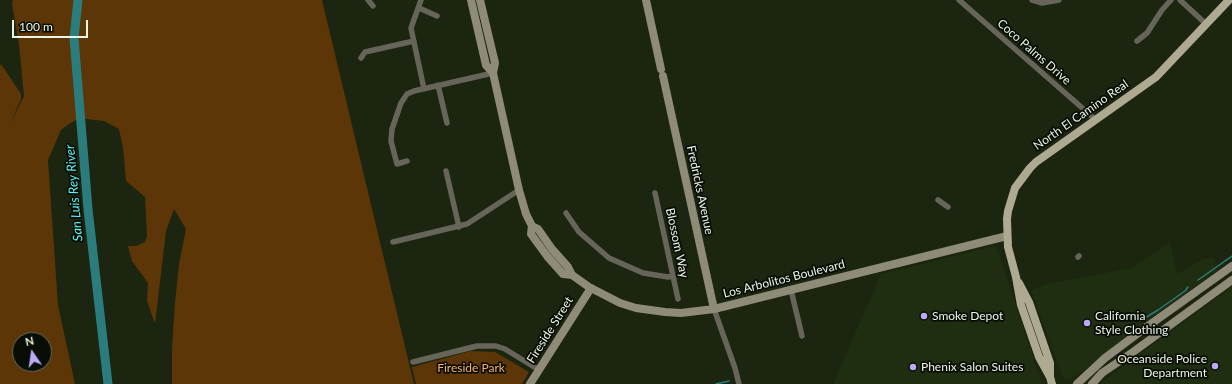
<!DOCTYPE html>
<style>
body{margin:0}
#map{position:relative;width:1232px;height:384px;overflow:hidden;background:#1b2510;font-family:Lato,sans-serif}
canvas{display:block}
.north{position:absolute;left:12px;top:332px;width:40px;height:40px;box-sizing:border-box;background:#080d05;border:1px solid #63695f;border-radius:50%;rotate:347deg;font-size:11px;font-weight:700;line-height:16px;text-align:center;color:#ecf4e6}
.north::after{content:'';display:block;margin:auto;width:14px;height:18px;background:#bbaaf6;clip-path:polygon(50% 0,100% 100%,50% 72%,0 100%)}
.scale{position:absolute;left:12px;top:20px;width:76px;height:18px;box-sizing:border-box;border:2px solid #ecf4e6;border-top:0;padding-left:5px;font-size:12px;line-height:14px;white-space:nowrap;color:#ecf4e6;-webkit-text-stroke:3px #080d05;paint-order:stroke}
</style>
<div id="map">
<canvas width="1232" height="384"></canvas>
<div class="north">N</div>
<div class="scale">100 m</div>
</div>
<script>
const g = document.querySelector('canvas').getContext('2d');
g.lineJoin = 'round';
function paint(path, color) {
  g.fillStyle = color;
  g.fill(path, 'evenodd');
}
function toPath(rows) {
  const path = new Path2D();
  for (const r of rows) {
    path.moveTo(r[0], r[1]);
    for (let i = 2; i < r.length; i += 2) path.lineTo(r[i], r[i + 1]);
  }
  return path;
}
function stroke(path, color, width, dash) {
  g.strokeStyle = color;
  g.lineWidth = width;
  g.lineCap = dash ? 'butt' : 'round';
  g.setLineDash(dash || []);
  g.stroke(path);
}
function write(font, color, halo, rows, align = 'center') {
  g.font = font + ' Lato,sans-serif';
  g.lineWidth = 3.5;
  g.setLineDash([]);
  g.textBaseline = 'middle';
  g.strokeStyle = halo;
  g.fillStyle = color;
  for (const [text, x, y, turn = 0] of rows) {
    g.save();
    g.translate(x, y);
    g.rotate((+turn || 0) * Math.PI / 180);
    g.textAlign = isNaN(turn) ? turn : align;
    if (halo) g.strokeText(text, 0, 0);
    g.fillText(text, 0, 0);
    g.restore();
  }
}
const built = toPath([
 [1170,242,1177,274,1203,259,1214,258,1217,271,1190,290,1077,375,1069,380,1063,378,1031,290,1047,284,1131,268],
 [995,246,998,251,1042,384,833,384,881,274],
 [1232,287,1232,384,1101,384,1103,381]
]);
const green = toPath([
 [13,0,322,0,414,384,172,384,172,347,175,303,179,264,186,229,174,209,166,231,155,324,147,301,148,283,132,261,128,246,136,246,145,242,147,236,145,197,126,181,123,148,119,129,104,121,86,119,76,120,69,124,61,130,48,160,58,305,75,384,0,384,0,66,1,64,21,94,21,99,10,124,24,96,19,45,12,4],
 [20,340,44,340,44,364,20,364],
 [471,351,495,352,529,372,522,384,416,384,412,367]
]);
const stream = toPath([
 [1198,280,1232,256],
 [1140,321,1158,310,1185,291,1188,287],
 [716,384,729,381]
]);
const river = toPath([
 [78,0,74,38,88,209,108,384]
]);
const street = toPath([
 [368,0,373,6],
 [421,0,411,28,424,89],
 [959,0,1096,120],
 [1032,0,1042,3,1059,0],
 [1180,0,1206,24],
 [419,8,437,16],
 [1137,41,1147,33,1162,10,1171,0],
 [361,58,365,52,414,41],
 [438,85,447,123],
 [407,161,397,164,391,141,392,129,401,103,407,94,414,91,493,73],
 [446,171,459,227],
 [655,193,678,299],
 [938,200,948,207],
 [566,213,579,232,609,258,643,273,668,277,673,276],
 [393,242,467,224,519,190],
 [1078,257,1079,256],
 [791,290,802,336],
 [714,309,735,368,739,384],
 [413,362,477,346,496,346,505,349,539,370]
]);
const secondary = toPath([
 [471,0,486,65,493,73],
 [480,0,495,63,493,73,519,190,526,214,532,226,531,234,547,256,563,274,572,275],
 [646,0,661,69],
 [663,76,714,309],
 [532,226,538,229,552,249,568,267,572,275,589,287,620,303,636,308,665,312,681,313,714,309,1007,236],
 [530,384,591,288],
 [1077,384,1105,358,1141,331,1232,266],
 [1092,384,1102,373,1133,352,1232,280]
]);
const primary = toPath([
 [1019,283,1029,302,1050,363,1050,377,1052,384],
 [1050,377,1039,357,1021,305,1016,277,1008,247,1007,219,1008,211,1015,188,1030,168,1036,162,1156,77,1229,0]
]);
const markers = [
 [924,316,4,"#bbaaf6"],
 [1087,323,4,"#bbaaf6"],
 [1215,366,4,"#bbaaf6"],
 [913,367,4,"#bbaaf6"]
];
const streetNames = [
 ["Coco Palms Drive",1034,52,41],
 ["North El Camino Real",1081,115,-35],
 ["Fredricks Avenue",700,190,78],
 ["Blossom Way",677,243,78],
 ["Los Arbolitos Boulevard",784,279,-14],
 ["Fireside Street",550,330,-58]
];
const poiNames = [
 ["Smoke Depot",932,316],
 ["California",1095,316],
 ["Style Clothing",1095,330],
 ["Oceanside Police",1207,359,"right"],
 ["Department",1207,373,"right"],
 ["Phenix Salon Suites",921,367]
];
const parkNames = [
 ["Fireside Park",471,368]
];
const waterNames = [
 ["San Luis Rey River",74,193,-95]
];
paint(built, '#1f2d11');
paint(green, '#5c3607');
stroke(stream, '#2b7d7d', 1.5);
stroke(river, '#2b7d7d', 9);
stroke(street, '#676559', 5.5);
stroke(secondary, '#8f8b79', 8);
stroke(primary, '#aea991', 8);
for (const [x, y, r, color] of markers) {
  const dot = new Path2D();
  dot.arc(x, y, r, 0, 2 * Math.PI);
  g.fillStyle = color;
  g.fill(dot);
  stroke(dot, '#080d05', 1.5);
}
write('12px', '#ecf4e6', '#080d05', streetNames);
write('12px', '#ecf4e6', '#080d05', poiNames, 'left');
write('12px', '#fbb165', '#080d05', parkNames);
write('italic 13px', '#5ff6f8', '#080d05', waterNames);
</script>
